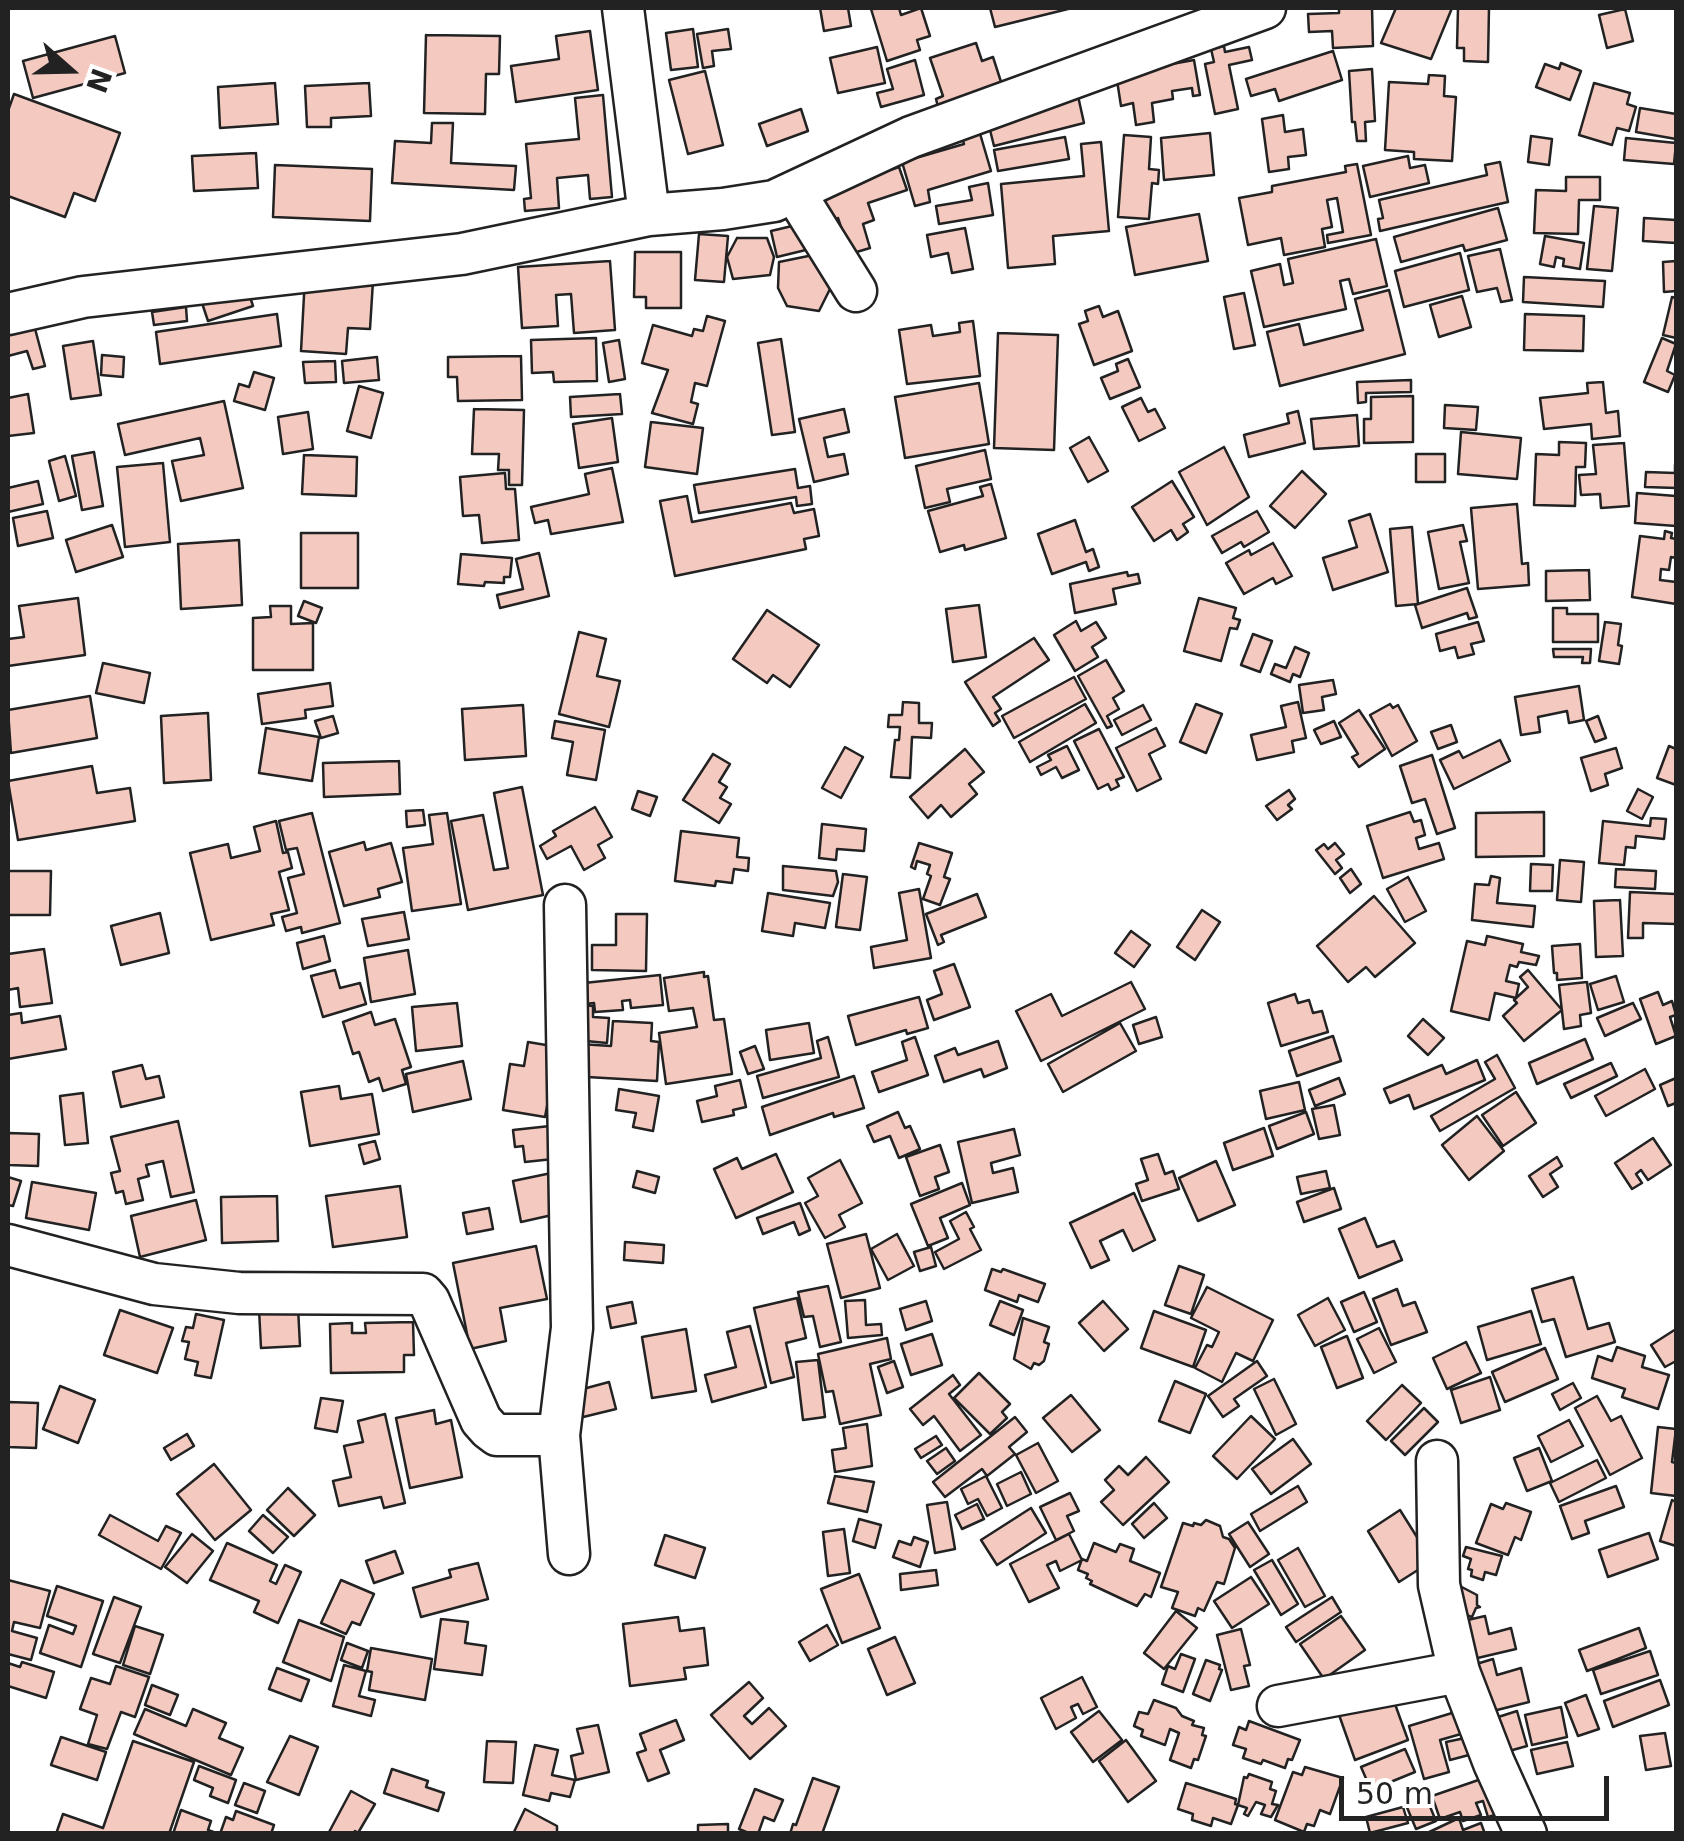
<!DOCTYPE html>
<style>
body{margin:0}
#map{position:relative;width:1684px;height:1841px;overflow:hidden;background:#fff;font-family:"DejaVu Sans",sans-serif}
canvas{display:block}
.frame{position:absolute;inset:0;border:10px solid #222;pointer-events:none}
.north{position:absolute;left:20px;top:20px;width:100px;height:100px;-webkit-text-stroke:8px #fff;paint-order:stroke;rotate:110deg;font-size:28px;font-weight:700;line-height:40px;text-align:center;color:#222}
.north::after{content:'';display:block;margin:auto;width:35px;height:45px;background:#222;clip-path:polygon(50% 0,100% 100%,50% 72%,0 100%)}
.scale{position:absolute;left:1339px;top:1776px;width:270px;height:45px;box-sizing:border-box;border:5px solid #222;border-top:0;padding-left:12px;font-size:30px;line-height:35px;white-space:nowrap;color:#222;-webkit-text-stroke:8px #fff;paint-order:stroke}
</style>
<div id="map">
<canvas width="1684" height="1841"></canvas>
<div class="frame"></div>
<div class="north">N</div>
<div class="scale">50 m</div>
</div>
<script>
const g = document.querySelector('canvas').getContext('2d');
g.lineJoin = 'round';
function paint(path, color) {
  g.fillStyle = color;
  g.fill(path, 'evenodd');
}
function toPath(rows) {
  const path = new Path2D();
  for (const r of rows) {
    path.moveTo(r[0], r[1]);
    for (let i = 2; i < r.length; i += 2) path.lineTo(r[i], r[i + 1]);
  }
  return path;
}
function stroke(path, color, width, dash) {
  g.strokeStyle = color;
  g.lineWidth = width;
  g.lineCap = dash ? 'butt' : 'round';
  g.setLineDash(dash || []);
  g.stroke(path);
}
const building = toPath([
 [820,8,848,8,851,26,824,31,820,8],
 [899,8,901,15,921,8,930,36,917,40,920,50,887,61,871,9,899,8],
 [990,8,1072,8,995,27,990,8],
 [1339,8,1372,8,1373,46,1333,48,1332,31,1309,32,1308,14,1339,13,1339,8],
 [1396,8,1452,8,1431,59,1381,43,1396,8],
 [1458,8,1489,8,1488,62,1464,61,1464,48,1457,48,1458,8],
 [1625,9,1633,41,1607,48,1599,15,1625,9],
 [693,29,698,67,671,70,666,33,693,29],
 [728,29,731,49,712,51,714,66,703,68,697,34,728,29],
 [590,31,598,90,516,102,511,66,559,59,556,36,590,31],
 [426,35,500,36,499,74,486,74,485,114,424,113,426,35],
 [115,36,125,73,33,98,23,61,115,36],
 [976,43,982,61,993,57,1002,85,938,107,936,99,943,96,930,58,976,43],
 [1224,46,1225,52,1249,47,1252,60,1229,65,1238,109,1215,114,1205,64,1214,62,1211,49,1224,46],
 [877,47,885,83,838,93,830,58,877,47],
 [1333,51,1342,80,1279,101,1275,89,1251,96,1246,79,1333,51],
 [915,60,924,95,881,107,877,93,893,89,887,69,915,60],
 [1194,60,1200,95,1193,96,1192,88,1172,91,1173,99,1152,103,1154,122,1136,125,1133,103,1121,106,1116,74,1194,60],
 [1561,63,1581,71,1570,100,1536,87,1545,64,1559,69,1561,63],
 [1372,69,1375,121,1365,122,1366,141,1357,141,1355,122,1352,122,1349,71,1372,69],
 [705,71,723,145,688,154,669,80,705,71],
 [1429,75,1445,76,1444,96,1456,97,1452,161,1414,159,1414,152,1385,150,1389,82,1428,84,1429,75],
 [275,83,278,124,220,128,218,87,275,83],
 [369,83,371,116,331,118,331,127,307,127,305,86,369,83],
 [1594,83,1630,93,1627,104,1636,107,1629,131,1617,128,1612,145,1579,135,1594,83],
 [14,94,120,133,95,201,74,193,65,217,8,196,8,111,14,94],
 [603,95,612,197,590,199,588,175,557,178,559,208,525,211,524,199,531,198,526,144,579,139,575,98,603,95],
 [1078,96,1084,123,994,146,988,122,1078,96],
 [1640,108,1676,114,1676,139,1636,132,1640,108],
 [801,109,808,131,767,146,759,124,801,109],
 [1283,115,1285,132,1303,129,1306,155,1288,157,1289,169,1269,172,1262,119,1283,115],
 [976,120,991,171,928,190,930,202,915,206,902,162,964,144,959,125,976,120],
 [432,123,453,123,451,163,516,166,514,190,392,183,395,141,431,143,432,123],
 [1210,133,1214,175,1164,180,1161,138,1210,133],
 [1124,135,1151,137,1149,169,1159,170,1158,184,1152,183,1149,219,1118,217,1124,135],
 [1531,136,1552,139,1549,165,1528,162,1531,136],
 [1065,137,1069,159,998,171,994,150,1065,137],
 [1626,138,1676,143,1674,164,1624,160,1626,138],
 [1101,142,1109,231,1053,236,1055,264,1008,268,1001,184,1084,176,1081,144,1101,142],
 [256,153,258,188,194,191,192,156,256,153],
 [1408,156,1410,168,1425,165,1429,183,1370,197,1363,166,1408,156],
 [1500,162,1508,202,1380,231,1378,219,1383,218,1379,200,1487,175,1485,165,1500,162],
 [1357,164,1371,235,1328,243,1327,235,1343,232,1337,198,1327,200,1332,227,1322,229,1325,247,1284,255,1281,238,1248,245,1239,198,1272,192,1272,186,1346,172,1345,166,1357,164],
 [275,165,372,169,370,221,273,217,275,165],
 [899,167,907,190,868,203,874,220,863,224,870,248,850,254,838,218,832,221,822,193,899,167],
 [1566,177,1600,177,1600,200,1579,200,1578,234,1534,233,1536,190,1566,191,1566,177],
 [988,183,993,215,939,224,936,206,972,200,969,187,988,183],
 [1594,206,1618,208,1612,271,1587,269,1594,206],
 [1498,208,1507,240,1465,251,1463,245,1401,262,1394,237,1498,208],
 [1199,214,1208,261,1135,275,1126,227,1199,214],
 [1644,218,1676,220,1676,243,1643,241,1644,218],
 [809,222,814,248,777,257,771,231,809,222],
 [965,228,973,269,952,273,948,253,931,257,927,235,965,228],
 [699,234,728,236,724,282,695,280,699,234],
 [1545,236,1584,243,1580,269,1563,266,1564,259,1556,257,1554,267,1540,264,1545,236],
 [737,238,767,238,774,257,770,275,733,279,727,257,737,238],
 [1376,239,1387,286,1353,294,1349,279,1340,281,1346,309,1264,327,1251,271,1280,264,1284,285,1293,283,1288,259,1376,239],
 [1500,249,1512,300,1501,302,1497,288,1477,292,1468,256,1500,249],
 [635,252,681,252,681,308,646,308,646,297,634,297,635,252],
 [1460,253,1469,290,1404,307,1395,271,1460,253],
 [818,254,834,281,819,311,787,306,778,288,779,262,818,254],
 [610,261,615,330,574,333,571,294,556,295,558,326,522,328,518,267,610,261],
 [1676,261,1676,291,1664,292,1663,262,1676,261],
 [305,277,373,281,370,329,348,328,346,354,301,351,305,277],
 [1524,277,1605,281,1603,307,1523,302,1524,277],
 [246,284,253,306,208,321,201,300,246,284],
 [1389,290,1405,354,1280,386,1267,332,1299,324,1304,345,1363,330,1355,299,1389,290],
 [1244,293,1255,345,1234,349,1224,297,1244,293],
 [1462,296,1471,327,1439,337,1430,305,1462,296],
 [1672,297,1676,298,1676,338,1663,335,1672,297],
 [1099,306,1103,317,1118,311,1132,351,1094,365,1079,324,1088,321,1085,311,1099,306],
 [186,307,187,321,154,325,152,312,186,307],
 [277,314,281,346,160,364,156,332,277,314],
 [1525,314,1584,316,1583,351,1524,350,1525,314],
 [707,316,725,321,707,386,695,383,691,402,698,404,693,424,652,413,668,370,642,363,653,325,692,336,694,329,703,331,707,316],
 [973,321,980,376,907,384,899,330,931,325,933,336,960,332,959,323,973,321],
 [34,325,45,366,33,369,27,351,8,356,8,332,34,325],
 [998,333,1058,335,1054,450,994,448,998,333],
 [596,338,597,381,554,382,553,372,532,373,531,340,596,338],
 [1662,338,1676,344,1667,371,1675,375,1668,392,1644,382,1662,338],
 [781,339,795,432,772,435,758,343,781,339],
 [619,340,625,379,609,382,603,343,619,340],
 [93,341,101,395,71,399,63,346,93,341],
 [102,355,124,357,123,377,101,375,102,355],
 [521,356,522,400,458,401,457,377,448,377,448,357,521,356],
 [377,357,379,380,344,383,342,361,377,357],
 [1128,359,1140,387,1110,399,1101,378,1118,371,1116,364,1128,359],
 [335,361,336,382,305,383,303,362,335,361],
 [254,372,274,378,265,410,234,401,239,384,249,387,254,372],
 [1411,380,1411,392,1366,393,1366,402,1358,403,1357,382,1411,380],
 [1603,382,1606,413,1618,411,1620,436,1592,439,1591,424,1544,429,1540,398,1588,393,1587,383,1603,382],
 [979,383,989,444,905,458,895,397,979,383],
 [359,386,383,393,371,438,347,431,359,386],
 [28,394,34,433,8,436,8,398,28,394],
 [620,394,622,414,571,417,570,397,620,394],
 [1413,396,1413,442,1364,443,1364,419,1371,419,1371,397,1413,396],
 [1141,398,1148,412,1155,409,1165,428,1139,441,1122,407,1141,398],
 [224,401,243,488,181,501,172,461,204,455,200,438,125,455,118,424,224,401],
 [1445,405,1478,407,1476,430,1444,428,1445,405],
 [474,409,524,410,522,485,509,485,509,470,498,470,499,454,472,454,474,409],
 [844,409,849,432,824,438,828,457,844,454,848,474,814,482,799,419,844,409],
 [1298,411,1305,443,1249,457,1244,435,1289,423,1287,414,1298,411],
 [308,412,313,449,283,454,278,417,308,412],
 [1357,415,1359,446,1314,449,1311,419,1357,415],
 [612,418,618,462,579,468,573,424,612,418],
 [651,422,703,428,697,474,645,467,651,422],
 [1461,432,1521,438,1517,479,1458,474,1461,432],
 [1089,437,1108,471,1088,482,1070,448,1089,437],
 [1559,442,1586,443,1585,467,1576,467,1575,506,1534,505,1536,454,1559,455,1559,442],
 [1624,443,1629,506,1601,508,1600,494,1581,495,1579,475,1596,474,1593,445,1624,443],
 [1224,447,1249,497,1207,525,1179,472,1224,447],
 [985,450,991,479,947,489,950,502,925,508,916,466,985,450],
 [94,452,103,506,82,510,72,456,94,452],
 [1416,454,1445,454,1445,482,1416,482,1416,454],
 [304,455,357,457,356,496,302,494,304,455],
 [65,456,76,496,59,501,49,461,65,456],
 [163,463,170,542,125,547,117,467,163,463],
 [1675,465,1676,488,1645,487,1646,472,1675,473,1675,465],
 [612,468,623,522,551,534,548,520,535,523,531,507,589,494,585,474,612,468],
 [795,469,798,488,810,486,812,504,797,506,796,497,699,513,694,485,795,469],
 [1302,471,1326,494,1295,528,1270,506,1302,471],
 [505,473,506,489,515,489,519,540,482,543,479,515,463,516,460,477,505,473],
 [38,481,43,504,8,512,8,488,38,481],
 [1172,481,1194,517,1183,524,1188,532,1177,540,1171,530,1154,541,1132,507,1172,481],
 [991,484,1006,538,965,550,964,545,940,552,928,511,983,496,980,487,991,484],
 [1637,493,1676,496,1676,526,1635,523,1637,493],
 [687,496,692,522,791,503,794,513,814,509,819,536,804,539,806,549,675,576,660,501,687,496],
 [1517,504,1522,564,1528,563,1529,585,1478,589,1471,508,1517,504],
 [47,511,53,538,18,546,13,518,47,511],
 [1257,511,1269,532,1244,547,1241,542,1222,553,1212,536,1257,511],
 [1370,514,1388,572,1333,590,1323,558,1357,547,1349,521,1370,514],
 [1075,520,1086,552,1093,549,1099,567,1089,571,1086,562,1052,574,1038,534,1075,520],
 [112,525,123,557,76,572,66,540,112,525],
 [1463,525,1467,541,1460,542,1469,583,1439,589,1428,532,1463,525],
 [1412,527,1418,604,1396,606,1390,529,1412,527],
 [1665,531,1672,533,1671,538,1676,539,1676,558,1671,557,1669,570,1661,569,1660,580,1676,582,1676,604,1632,597,1640,536,1664,539,1665,531],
 [301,533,358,533,358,588,301,588,301,533],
 [239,540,242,605,181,609,178,544,239,540],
 [1273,543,1292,576,1276,584,1273,578,1244,594,1226,563,1249,550,1251,555,1273,543],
 [539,553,549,596,500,608,497,595,523,589,516,559,539,553],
 [461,554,512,558,510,577,504,577,504,583,485,582,484,586,458,584,461,554],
 [1589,570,1590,600,1546,601,1546,571,1589,570],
 [1127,572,1128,576,1138,574,1140,583,1113,589,1116,604,1075,613,1070,584,1127,572],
 [1467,588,1477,617,1469,619,1467,613,1422,628,1415,605,1467,588],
 [78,598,85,655,8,666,8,639,24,637,19,606,78,598],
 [1199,598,1236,608,1233,618,1240,620,1237,629,1230,628,1221,661,1184,651,1199,598],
 [304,601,322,608,316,623,298,616,304,601],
 [979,605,986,657,953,662,946,609,979,605],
 [270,606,291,606,291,624,313,623,313,670,253,670,253,618,271,617,270,606],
 [1553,608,1567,608,1567,614,1598,614,1598,642,1553,642,1553,608],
 [767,610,819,645,790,687,773,675,767,683,733,659,767,610],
 [1076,621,1081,631,1096,622,1106,638,1092,647,1098,657,1075,671,1054,635,1076,621],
 [1478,622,1484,641,1471,644,1474,654,1458,658,1455,647,1440,651,1436,634,1478,622],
 [1605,622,1621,624,1618,645,1622,646,1619,664,1599,661,1605,622],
 [579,632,606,639,597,676,620,681,609,727,559,714,579,632],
 [1253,634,1272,641,1260,672,1241,665,1253,634],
 [1034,638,1049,660,993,697,1001,709,995,713,1000,721,993,726,965,682,1034,638],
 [1295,647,1309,653,1300,677,1293,674,1290,682,1271,674,1275,664,1286,668,1295,647],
 [1553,649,1591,649,1590,663,1582,663,1583,657,1554,657,1553,649],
 [1106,660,1124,691,1113,698,1119,709,1107,716,1112,726,1107,728,1078,676,1106,660],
 [103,663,150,673,144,703,96,693,103,663],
 [1074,677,1086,699,1014,738,1002,716,1074,677],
 [1333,680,1336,694,1322,697,1324,710,1303,713,1299,685,1333,680],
 [330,683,333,706,305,710,306,718,262,724,258,694,330,683],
 [1579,686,1584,720,1569,723,1567,711,1538,717,1540,732,1521,735,1515,697,1579,686],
 [90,696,97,738,11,753,8,710,90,696],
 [903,702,919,703,919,723,932,723,931,738,912,737,910,778,891,777,895,740,899,740,900,727,888,727,889,715,902,715,903,702],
 [1298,702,1306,738,1292,741,1294,752,1257,760,1251,735,1286,727,1281,706,1298,702],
 [1085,704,1096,723,1030,762,1019,742,1085,704],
 [1196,704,1222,714,1206,753,1180,742,1196,704],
 [1390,704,1393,708,1398,705,1417,741,1392,756,1370,715,1390,704],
 [523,705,526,756,465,760,462,709,523,705],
 [1143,705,1151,720,1122,735,1114,720,1143,705],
 [1359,710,1385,749,1359,767,1352,757,1358,754,1339,723,1359,710],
 [208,713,211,780,164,783,161,716,208,713],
 [333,716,338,733,321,738,315,721,333,716],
 [1598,716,1606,738,1595,742,1586,721,1598,716],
 [555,721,605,730,596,780,567,775,573,742,552,738,555,721],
 [1334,721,1341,737,1321,744,1314,730,1334,721],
 [1451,725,1457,742,1438,749,1431,732,1451,725],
 [266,728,319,737,312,781,259,773,266,728],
 [1156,728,1165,746,1149,754,1161,779,1137,791,1116,748,1156,728],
 [1099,729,1124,777,1116,780,1119,786,1111,790,1108,784,1098,789,1074,741,1099,729],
 [1500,740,1510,761,1454,789,1440,760,1459,751,1463,758,1500,740],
 [1067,746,1079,770,1062,778,1056,767,1041,775,1037,767,1051,760,1048,755,1067,746],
 [1669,746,1676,749,1676,785,1657,778,1669,746],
 [845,747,863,757,841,798,822,788,845,747],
 [1616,748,1622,768,1605,774,1608,785,1591,791,1581,758,1616,748],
 [965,749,984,772,969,784,977,794,951,817,941,805,928,818,910,797,965,749],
 [713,754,730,764,719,782,727,787,720,798,731,804,719,823,683,800,713,754],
 [1432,755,1455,828,1437,834,1425,799,1412,803,1400,766,1432,755],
 [399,761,400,794,324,797,323,763,399,761],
 [92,766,97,793,130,788,135,821,18,840,8,781,92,766],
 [522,787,543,895,468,910,451,821,483,815,494,870,508,868,494,793,522,787],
 [1638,789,1653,797,1642,819,1627,811,1638,789],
 [1289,790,1295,799,1288,805,1292,809,1277,820,1266,806,1289,790],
 [638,791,657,797,650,816,632,809,638,791],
 [595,807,612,837,598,845,605,858,584,870,571,846,547,859,540,846,556,836,553,831,595,807],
 [423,810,425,825,407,827,406,811,423,810],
 [1410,812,1414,822,1421,820,1425,835,1416,838,1419,849,1439,843,1444,859,1383,878,1367,826,1410,812],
 [1544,812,1544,856,1476,857,1476,813,1544,812],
 [312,813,340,923,302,933,301,927,286,931,282,917,297,913,288,878,304,874,297,848,286,850,279,821,312,813],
 [447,813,461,904,412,911,403,848,433,844,429,815,447,813],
 [1651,818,1666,819,1664,839,1636,836,1635,848,1626,847,1624,865,1599,863,1603,821,1650,826,1651,818],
 [276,821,283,853,288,852,292,868,279,872,289,910,271,914,274,925,211,940,190,853,228,844,231,858,260,851,254,827,276,821],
 [822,824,866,829,864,851,837,849,836,860,819,858,822,824],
 [681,831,739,838,737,857,749,858,748,871,734,869,732,883,716,881,715,886,675,881,681,831],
 [364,842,366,850,391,843,402,882,378,889,380,897,344,906,329,852,364,842],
 [919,843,952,853,944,877,950,879,940,905,923,899,931,876,927,874,930,865,917,861,915,869,911,867,919,843],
 [1335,843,1344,854,1336,860,1342,868,1335,874,1316,850,1324,844,1328,849,1335,843],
 [1560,860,1584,862,1581,902,1557,900,1560,860],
 [1531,864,1553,865,1552,891,1530,891,1531,864],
 [783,866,836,871,838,882,833,896,783,890,783,866],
 [1351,869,1361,884,1350,893,1340,878,1351,869],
 [1616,869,1656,871,1655,889,1615,887,1616,869],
 [8,871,51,871,50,915,8,915,8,871],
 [843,874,867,877,860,930,836,927,843,874],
 [1491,876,1500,878,1497,903,1535,906,1533,927,1472,920,1475,884,1489,885,1491,876],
 [1408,877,1426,911,1405,922,1387,889,1408,877],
 [919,889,931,958,874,968,871,947,907,940,899,893,919,889],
 [1630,892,1676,894,1676,924,1643,923,1643,938,1628,938,1630,892],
 [768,893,830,903,825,928,795,923,793,936,762,931,768,893],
 [977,894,986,917,941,935,944,942,938,945,926,914,977,894],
 [1374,896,1415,943,1375,977,1366,967,1348,982,1317,946,1374,896],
 [1620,900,1623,956,1596,957,1594,901,1620,900],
 [1202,910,1220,922,1195,960,1177,947,1202,910],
 [404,912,409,939,368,946,362,919,404,912],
 [160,913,169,953,121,965,111,926,160,913],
 [616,914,647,914,646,971,592,970,592,945,616,945,616,914],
 [1131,931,1150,945,1134,967,1115,953,1131,931],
 [324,936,330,961,303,969,297,943,324,936],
 [1487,936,1523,944,1521,952,1539,956,1536,965,1519,962,1517,967,1510,965,1506,981,1519,984,1516,998,1495,993,1489,1020,1451,1011,1467,941,1485,945,1487,936],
 [1580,944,1582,978,1557,980,1557,973,1554,973,1552,946,1580,944],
 [44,949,52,1003,20,1007,18,988,8,990,8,954,44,949],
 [408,950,415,994,371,1002,364,958,408,950],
 [954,964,970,1007,934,1020,927,1000,942,994,934,971,954,964],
 [335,970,340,988,360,983,366,1004,323,1017,311,976,335,970],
 [1528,970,1562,1010,1524,1041,1503,1016,1517,1003,1514,1000,1528,987,1520,977,1528,970],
 [704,972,704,977,708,976,714,1020,724,1019,732,1074,666,1084,659,1033,697,1027,693,1008,669,1011,664,978,704,972],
 [660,975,663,1005,631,1008,630,1000,622,1001,623,1010,595,1012,594,1003,585,1004,584,983,660,975],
 [1616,976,1624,1002,1598,1010,1590,984,1616,976],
 [1131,982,1145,1009,1041,1061,1016,1011,1051,994,1062,1016,1131,982],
 [1587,982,1591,1013,1580,1015,1581,1026,1564,1029,1559,985,1587,982],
 [1658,992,1663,1005,1672,1001,1676,1015,1670,1017,1676,1036,1656,1044,1640,999,1658,992],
 [1295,994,1298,1003,1309,1000,1313,1013,1322,1011,1328,1032,1281,1046,1268,1003,1295,994],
 [919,997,928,1028,907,1034,906,1030,856,1045,848,1016,919,997],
 [457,1003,462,1046,416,1051,412,1007,457,1003],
 [1633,1003,1641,1019,1605,1036,1597,1018,1633,1003],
 [578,1005,593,1006,593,1017,609,1018,607,1043,575,1040,578,1005],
 [371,1012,375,1025,395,1019,411,1067,402,1070,406,1084,383,1091,379,1078,369,1082,359,1052,353,1054,343,1022,371,1012],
 [21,1013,22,1023,60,1016,66,1049,8,1059,8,1015,21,1013],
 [1156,1017,1162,1037,1139,1044,1133,1025,1156,1017],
 [1423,1019,1444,1038,1428,1055,1408,1036,1423,1019],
 [613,1021,652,1023,651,1041,659,1042,657,1081,587,1077,580,1044,611,1046,613,1021],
 [809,1023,814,1053,770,1060,766,1030,809,1023],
 [1120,1023,1136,1051,1063,1092,1048,1064,1120,1023],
 [1333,1036,1341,1061,1297,1076,1289,1051,1333,1036],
 [828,1037,839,1077,763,1098,757,1076,821,1058,817,1041,828,1037],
 [915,1037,928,1075,879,1092,872,1072,907,1060,902,1042,915,1037],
 [1585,1039,1593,1059,1537,1084,1529,1063,1585,1039],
 [998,1041,1007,1068,984,1077,981,1069,944,1082,935,1056,955,1048,958,1055,998,1041],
 [528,1042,558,1047,545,1117,503,1110,510,1064,524,1066,528,1042],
 [755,1046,764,1069,748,1074,740,1052,755,1046],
 [1497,1055,1515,1088,1440,1131,1431,1116,1495,1079,1485,1062,1497,1055],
 [1477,1060,1485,1080,1414,1109,1409,1095,1390,1103,1384,1089,1442,1065,1446,1074,1477,1060],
 [463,1061,471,1099,413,1112,406,1074,463,1061],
 [1611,1063,1617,1076,1571,1098,1564,1084,1611,1063],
 [142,1065,146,1079,159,1076,164,1097,121,1107,113,1072,142,1065],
 [1645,1069,1655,1089,1606,1116,1595,1096,1645,1069],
 [854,1076,864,1108,834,1117,833,1113,770,1135,762,1107,854,1076],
 [1339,1078,1345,1094,1315,1106,1309,1090,1339,1078],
 [1676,1078,1676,1103,1668,1106,1660,1085,1676,1078],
 [740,1080,746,1107,733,1110,734,1115,702,1122,697,1101,717,1096,715,1086,740,1080],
 [1299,1082,1305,1110,1266,1119,1260,1091,1299,1082],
 [339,1086,341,1099,372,1094,379,1134,310,1146,301,1092,339,1086],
 [619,1089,659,1096,653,1131,633,1127,636,1113,616,1110,619,1089],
 [1516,1092,1536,1123,1503,1146,1482,1115,1516,1092],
 [83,1093,88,1143,65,1145,60,1096,83,1093],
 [1334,1105,1340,1135,1319,1139,1312,1109,1334,1105],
 [898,1112,905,1128,910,1126,920,1149,899,1158,890,1136,874,1142,867,1126,898,1112],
 [1306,1112,1314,1134,1277,1149,1269,1126,1306,1112],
 [1477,1116,1504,1151,1469,1180,1442,1145,1477,1116],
 [178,1121,194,1192,171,1197,163,1161,146,1165,149,1176,138,1179,143,1200,126,1204,123,1191,116,1193,111,1173,120,1171,111,1137,178,1121],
 [550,1126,553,1159,525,1162,523,1146,515,1147,513,1130,550,1126],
 [1264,1128,1273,1156,1233,1170,1224,1143,1264,1128],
 [1014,1129,1020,1155,991,1163,993,1173,1013,1168,1018,1192,972,1203,958,1142,1014,1129],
 [8,1133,39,1134,38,1166,8,1165,8,1133],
 [1653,1138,1671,1165,1648,1180,1641,1170,1636,1174,1642,1183,1632,1189,1615,1163,1653,1138],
 [375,1141,380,1159,364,1164,359,1145,375,1141],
 [940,1145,949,1172,935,1177,939,1189,920,1196,906,1157,940,1145],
 [776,1154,793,1192,736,1218,714,1169,737,1158,742,1169,776,1154],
 [1158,1154,1165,1174,1173,1171,1179,1189,1142,1201,1136,1184,1148,1180,1141,1159,1158,1154],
 [1557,1157,1562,1166,1550,1174,1558,1187,1543,1197,1529,1176,1557,1157],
 [840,1160,862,1203,839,1215,845,1227,825,1238,805,1203,818,1196,808,1178,840,1160],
 [1216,1161,1235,1205,1198,1221,1179,1178,1216,1161],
 [561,1171,570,1211,521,1222,513,1181,561,1171],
 [637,1171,659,1177,655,1193,633,1187,637,1171],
 [1326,1171,1330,1188,1301,1194,1297,1177,1326,1171],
 [8,1177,21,1181,13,1206,8,1205,8,1177],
 [32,1182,96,1193,89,1230,26,1218,32,1182],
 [962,1183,970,1205,940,1218,948,1238,928,1246,911,1204,962,1183],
 [400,1186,407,1237,333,1247,326,1196,400,1186],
 [1334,1188,1341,1209,1304,1222,1297,1202,1334,1188],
 [1134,1193,1155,1240,1133,1251,1123,1230,1100,1241,1109,1260,1091,1268,1070,1223,1134,1193],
 [277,1196,278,1241,222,1243,221,1197,277,1196],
 [196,1200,206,1240,140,1257,131,1216,196,1200],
 [800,1203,810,1230,799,1235,794,1222,763,1234,757,1218,800,1203],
 [489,1208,493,1229,467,1234,463,1213,489,1208],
 [966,1212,974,1227,970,1229,981,1250,944,1269,935,1252,959,1239,950,1221,966,1212],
 [1365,1218,1377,1247,1394,1241,1402,1260,1359,1278,1339,1229,1365,1218],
 [866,1234,880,1288,841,1298,827,1244,866,1234],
 [897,1234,914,1266,888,1280,871,1249,897,1234],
 [625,1242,664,1245,663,1263,624,1260,625,1242],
 [536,1246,547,1299,500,1308,506,1341,470,1349,453,1263,536,1246],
 [931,1247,936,1266,920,1271,914,1252,931,1247],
 [1179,1266,1204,1275,1191,1314,1165,1305,1179,1266],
 [992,1269,1001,1272,1003,1269,1045,1284,1038,1302,1019,1295,1017,1302,985,1290,992,1269],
 [1573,1277,1588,1329,1609,1323,1615,1342,1566,1357,1554,1319,1542,1322,1532,1289,1573,1277],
 [828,1286,841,1342,820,1347,813,1316,804,1317,798,1292,828,1286],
 [1207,1287,1273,1320,1253,1361,1236,1353,1222,1382,1195,1368,1207,1345,1212,1347,1219,1332,1191,1318,1207,1287],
 [1397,1289,1403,1306,1415,1302,1427,1332,1391,1345,1373,1299,1397,1289],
 [1364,1292,1377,1322,1354,1332,1341,1302,1364,1292],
 [797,1298,806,1338,786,1343,794,1377,771,1383,754,1308,797,1298],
 [1328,1298,1345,1330,1315,1346,1298,1315,1328,1298],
 [865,1300,866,1325,881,1324,882,1335,848,1338,845,1301,865,1300],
 [926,1301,932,1321,906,1330,900,1309,926,1301],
 [1000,1301,1023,1310,1014,1335,990,1325,1000,1301],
 [1103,1301,1128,1329,1104,1351,1079,1323,1103,1301],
 [632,1302,636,1323,611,1328,607,1307,632,1302],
 [298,1307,300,1346,261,1348,259,1309,298,1307],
 [120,1310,173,1328,157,1373,104,1355,120,1310],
 [1154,1311,1206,1330,1193,1367,1141,1348,1154,1311],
 [1531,1311,1541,1344,1487,1360,1478,1327,1531,1311],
 [196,1314,224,1320,211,1378,195,1375,198,1362,185,1359,189,1342,182,1341,186,1327,193,1328,196,1314],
 [1023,1318,1049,1327,1044,1342,1049,1344,1044,1361,1039,1365,1034,1363,1031,1369,1014,1359,1023,1318],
 [413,1322,414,1355,404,1355,404,1372,331,1373,330,1324,352,1323,352,1333,366,1333,365,1323,413,1322],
 [750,1326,766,1387,712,1402,705,1375,736,1367,727,1332,750,1326],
 [1379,1328,1396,1362,1374,1373,1357,1339,1379,1328],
 [686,1329,696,1391,652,1398,642,1337,686,1329],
 [1676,1329,1676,1361,1665,1367,1651,1345,1676,1329],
 [932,1334,942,1365,911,1375,901,1344,932,1334],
 [1347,1336,1363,1378,1337,1388,1321,1347,1347,1336],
 [887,1338,891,1359,870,1364,881,1415,840,1424,833,1391,826,1392,818,1354,887,1338],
 [1466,1342,1481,1373,1447,1389,1433,1358,1466,1342],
 [1617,1347,1645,1356,1642,1367,1669,1375,1658,1409,1622,1397,1625,1389,1592,1378,1598,1356,1612,1361,1617,1347],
 [1545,1348,1558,1379,1505,1402,1492,1372,1545,1348],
 [818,1360,825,1417,803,1420,796,1362,818,1360],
 [894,1361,903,1387,887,1393,878,1367,894,1361],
 [1257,1361,1267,1376,1234,1399,1239,1406,1223,1417,1208,1396,1257,1361],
 [979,1373,1010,1404,1002,1412,1007,1418,990,1434,954,1398,979,1373],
 [953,1375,960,1385,949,1394,981,1435,960,1451,934,1416,923,1425,910,1409,953,1375],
 [1490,1377,1500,1410,1461,1423,1451,1390,1490,1377],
 [1274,1379,1296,1424,1276,1435,1254,1389,1274,1379],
 [1175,1381,1206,1394,1190,1433,1159,1421,1175,1381],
 [609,1382,616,1409,575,1419,568,1393,609,1382],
 [1573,1383,1581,1398,1560,1410,1552,1394,1573,1383],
 [1402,1385,1421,1403,1386,1440,1367,1421,1402,1385],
 [60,1386,95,1400,78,1443,43,1429,60,1386],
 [1071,1395,1100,1430,1072,1452,1043,1418,1071,1395],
 [1597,1396,1611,1421,1621,1416,1642,1458,1610,1475,1575,1408,1597,1396],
 [321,1398,343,1401,337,1432,315,1428,321,1398],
 [8,1402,38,1403,36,1448,8,1447,8,1402],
 [1424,1408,1438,1422,1405,1455,1391,1441,1424,1408],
 [434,1410,436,1424,451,1420,462,1477,410,1488,396,1418,434,1410],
 [385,1414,405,1503,384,1508,381,1497,339,1506,333,1481,351,1477,344,1446,363,1442,358,1421,385,1414],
 [1251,1416,1275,1439,1237,1479,1213,1456,1251,1416],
 [1015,1417,1027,1432,1009,1447,1015,1454,987,1476,982,1469,945,1497,933,1482,1015,1417],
 [1569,1420,1583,1446,1551,1462,1538,1436,1569,1420],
 [867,1424,872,1466,835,1472,832,1450,846,1448,843,1428,867,1424],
 [1658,1427,1676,1429,1672,1462,1676,1463,1676,1496,1651,1493,1658,1427],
 [187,1434,194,1446,171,1460,164,1448,187,1434],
 [936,1436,942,1445,921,1458,915,1449,936,1436],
 [1293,1439,1311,1464,1271,1494,1252,1469,1293,1439],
 [1038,1443,1058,1481,1036,1493,1016,1455,1038,1443],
 [946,1448,955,1461,937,1474,927,1461,946,1448],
 [1539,1448,1552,1481,1527,1491,1514,1458,1539,1448],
 [1146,1457,1169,1482,1123,1525,1101,1502,1114,1490,1105,1480,1119,1466,1128,1475,1146,1457],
 [1597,1460,1606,1478,1559,1502,1550,1483,1597,1460],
 [214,1464,251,1510,215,1540,177,1494,214,1464],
 [1021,1472,1031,1494,1007,1506,997,1484,1021,1472],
 [835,1476,874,1482,867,1512,828,1503,835,1476],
 [986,1476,1002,1508,987,1516,978,1499,968,1504,961,1489,986,1476],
 [1298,1486,1307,1502,1260,1531,1251,1514,1298,1486],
 [1616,1486,1624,1507,1585,1521,1589,1533,1572,1539,1560,1506,1616,1486],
 [288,1488,315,1515,294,1536,267,1510,288,1488],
 [1070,1493,1079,1511,1067,1516,1074,1531,1056,1540,1040,1507,1070,1493],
 [1672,1500,1676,1502,1676,1546,1660,1541,1672,1500],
 [947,1502,955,1549,935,1553,927,1505,947,1502],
 [1154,1503,1167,1518,1144,1538,1132,1524,1154,1503],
 [1506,1503,1531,1512,1521,1540,1515,1537,1508,1555,1476,1543,1491,1504,1503,1509,1506,1503],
 [977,1504,984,1519,962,1529,955,1515,977,1504],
 [1031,1508,1046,1533,997,1565,981,1540,1031,1508],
 [1400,1510,1432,1561,1399,1582,1368,1531,1400,1510],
 [110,1515,158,1541,166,1526,181,1533,161,1569,99,1535,110,1515],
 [263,1515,288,1537,273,1553,249,1531,263,1515],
 [859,1519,881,1525,875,1548,853,1541,859,1519],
 [1206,1520,1220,1526,1223,1537,1229,1539,1235,1548,1224,1584,1217,1582,1204,1611,1198,1608,1195,1616,1172,1608,1178,1592,1161,1587,1183,1523,1193,1526,1194,1523,1201,1525,1206,1520],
 [1248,1522,1269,1554,1250,1567,1229,1534,1248,1522],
 [844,1529,850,1573,828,1576,823,1532,844,1529],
 [1649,1533,1658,1559,1608,1577,1599,1550,1649,1533],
 [192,1534,213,1551,187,1583,165,1567,192,1534],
 [1069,1534,1082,1560,1060,1571,1056,1561,1047,1565,1059,1588,1029,1602,1010,1564,1069,1534],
 [665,1535,705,1548,695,1578,655,1565,665,1535],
 [914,1537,928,1542,920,1567,893,1557,899,1541,911,1545,914,1537],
 [227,1543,277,1565,270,1581,276,1584,285,1565,301,1572,278,1623,254,1612,259,1601,210,1580,227,1543],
 [1094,1543,1116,1552,1120,1544,1134,1549,1130,1561,1160,1573,1151,1597,1145,1594,1137,1606,1090,1584,1092,1581,1086,1578,1088,1574,1078,1570,1082,1559,1087,1561,1094,1543],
 [1466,1547,1502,1556,1496,1575,1485,1572,1483,1580,1471,1576,1472,1570,1468,1569,1471,1559,1463,1556,1466,1547],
 [1298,1548,1325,1596,1305,1607,1278,1560,1298,1548],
 [395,1551,403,1573,374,1583,366,1561,395,1551],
 [1272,1560,1298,1604,1281,1615,1254,1570,1272,1560],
 [478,1563,488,1599,421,1617,413,1588,451,1577,449,1570,478,1563],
 [936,1570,938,1585,901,1590,900,1574,936,1570],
 [859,1574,880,1628,842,1643,821,1589,859,1574],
 [1251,1577,1269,1604,1232,1628,1214,1601,1251,1577],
 [8,1580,50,1591,40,1628,14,1622,12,1631,37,1638,31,1660,8,1654,8,1580],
 [341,1580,374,1594,360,1625,352,1622,346,1634,321,1623,341,1580],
 [1456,1584,1477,1595,1477,1605,1480,1607,1476,1608,1472,1617,1448,1609,1456,1584],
 [57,1586,103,1601,81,1667,40,1653,49,1625,73,1634,76,1626,47,1616,57,1586],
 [114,1597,141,1607,120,1663,93,1654,114,1597],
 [1332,1597,1341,1612,1296,1642,1286,1627,1332,1597],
 [1176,1611,1197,1628,1164,1669,1144,1653,1176,1611],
 [1341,1616,1365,1650,1324,1679,1300,1644,1341,1616],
 [1485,1616,1489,1634,1511,1628,1516,1649,1469,1660,1459,1622,1485,1616],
 [678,1617,680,1631,704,1628,708,1665,684,1668,686,1679,630,1686,623,1624,678,1617],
 [441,1619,468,1622,465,1643,486,1646,482,1675,434,1669,441,1619],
 [299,1620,344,1637,331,1681,283,1662,299,1620],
 [827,1625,838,1645,810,1661,799,1642,827,1625],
 [135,1626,163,1635,150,1674,123,1665,135,1626],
 [1639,1628,1646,1648,1587,1671,1579,1650,1639,1628],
 [1241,1629,1250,1665,1244,1666,1249,1686,1231,1690,1217,1635,1241,1629],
 [895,1637,915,1683,887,1695,868,1649,895,1637],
 [347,1643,368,1651,362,1668,341,1660,347,1643],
 [371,1648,432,1659,425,1700,369,1690,372,1672,367,1671,371,1648],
 [1650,1651,1658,1675,1601,1694,1593,1670,1650,1651],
 [1181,1654,1195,1659,1183,1692,1162,1684,1168,1666,1175,1669,1181,1654],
 [1493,1659,1497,1675,1521,1668,1529,1702,1485,1713,1473,1665,1493,1659],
 [1206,1660,1220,1665,1219,1669,1222,1670,1210,1701,1193,1694,1206,1660],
 [22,1662,54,1672,46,1698,8,1686,8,1663,20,1667,22,1662],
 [344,1665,366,1671,359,1696,375,1700,371,1716,333,1706,344,1665],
 [116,1666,149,1677,135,1717,121,1712,107,1749,88,1744,97,1715,80,1709,91,1678,110,1684,116,1666],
 [277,1668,309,1680,301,1701,269,1689,277,1668],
 [1082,1677,1097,1707,1083,1714,1078,1704,1071,1707,1076,1718,1056,1729,1041,1698,1082,1677],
 [1660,1680,1669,1705,1613,1727,1604,1701,1660,1680],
 [749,1682,763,1698,744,1716,752,1724,769,1708,786,1726,750,1759,711,1715,749,1682],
 [152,1685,178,1695,170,1715,145,1705,152,1685],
 [1391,1693,1408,1740,1355,1760,1338,1712,1391,1693],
 [1586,1695,1599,1729,1578,1736,1565,1703,1586,1695],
 [1154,1700,1176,1708,1182,1716,1194,1721,1192,1725,1204,1728,1202,1735,1206,1736,1198,1760,1194,1759,1191,1768,1170,1760,1179,1733,1170,1729,1165,1745,1141,1736,1143,1730,1134,1726,1139,1712,1148,1714,1154,1700],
 [1561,1707,1567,1737,1532,1745,1525,1715,1561,1707],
 [145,1709,186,1726,193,1709,226,1723,219,1738,243,1748,231,1775,134,1734,145,1709],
 [1462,1710,1468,1732,1440,1740,1449,1772,1424,1779,1409,1726,1462,1710],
 [1099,1711,1122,1740,1093,1762,1071,1732,1099,1711],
 [1517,1711,1527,1746,1502,1753,1492,1719,1517,1711],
 [676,1720,684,1740,660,1750,669,1773,648,1781,637,1753,646,1750,640,1734,676,1720],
 [1249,1721,1300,1740,1292,1760,1288,1759,1285,1768,1263,1760,1261,1764,1243,1758,1246,1749,1233,1745,1239,1727,1246,1730,1249,1721],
 [598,1725,609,1772,576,1780,571,1756,583,1753,577,1729,598,1725],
 [1665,1733,1671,1766,1646,1770,1640,1736,1665,1733],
 [290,1736,318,1747,299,1795,267,1782,290,1736],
 [61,1737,106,1752,97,1780,51,1765,61,1737],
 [1465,1738,1469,1755,1450,1760,1446,1742,1465,1738],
 [1126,1740,1156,1781,1128,1802,1099,1761,1126,1740],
 [133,1741,194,1762,169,1834,56,1834,63,1814,103,1828,133,1741],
 [487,1741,516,1742,513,1783,484,1782,487,1741],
 [1567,1742,1573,1766,1537,1774,1531,1750,1567,1742],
 [535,1745,558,1750,552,1775,575,1780,570,1797,551,1793,549,1801,523,1795,535,1745],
 [1405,1749,1415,1772,1371,1790,1361,1767,1405,1749],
 [199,1766,236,1780,228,1803,210,1796,213,1788,194,1780,199,1766],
 [1305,1767,1343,1778,1330,1814,1320,1810,1314,1826,1307,1824,1304,1832,1275,1820,1293,1772,1302,1775,1305,1767],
 [392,1769,428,1781,426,1787,444,1793,438,1811,384,1793,392,1769],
 [1249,1774,1272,1782,1270,1789,1276,1791,1272,1804,1278,1805,1271,1817,1261,1814,1265,1805,1256,1802,1248,1816,1244,1814,1247,1808,1238,1805,1244,1777,1247,1778,1249,1774],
 [1490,1776,1502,1813,1488,1817,1483,1801,1476,1803,1481,1815,1463,1821,1460,1812,1440,1819,1432,1796,1490,1776],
 [813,1778,839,1787,822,1834,790,1834,793,1824,796,1825,813,1778],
 [244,1783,265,1791,257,1813,235,1805,244,1783],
 [1186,1783,1236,1799,1235,1804,1238,1805,1231,1824,1213,1818,1211,1826,1192,1820,1193,1814,1178,1809,1186,1783],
 [755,1789,783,1800,774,1821,764,1817,758,1834,751,1834,739,1829,755,1789],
 [351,1791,375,1804,358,1833,355,1831,353,1834,328,1834,351,1791],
 [1426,1797,1436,1821,1416,1829,1406,1805,1426,1797],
 [1403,1807,1408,1823,1370,1833,1366,1817,1403,1807],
 [525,1809,557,1826,557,1834,513,1834,525,1809],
 [181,1810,211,1821,208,1830,219,1834,173,1834,181,1810],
 [236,1811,274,1825,271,1834,220,1834,226,1817,233,1820,236,1811],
 [1459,1818,1463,1830,1481,1823,1485,1834,1425,1834,1459,1818],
 [728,1824,728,1834,698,1834,698,1825,728,1824]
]);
const minor = toPath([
 [623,8,649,215],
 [795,193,856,291],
 [8,314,83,297,462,254,649,215,723,209,774,201,911,137,1265,8],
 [565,905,572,1328,559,1435,569,1554],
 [8,1245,154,1284,239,1293,423,1294,429,1301,481,1420,489,1429,497,1435,559,1435],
 [1437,1461,1439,1585,1459,1672],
 [1278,1706,1459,1672,1494,1763,1526,1834]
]);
paint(building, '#f3c9c0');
stroke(building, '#222', 2.5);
stroke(minor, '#222', 45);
stroke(minor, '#fff', 40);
</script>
